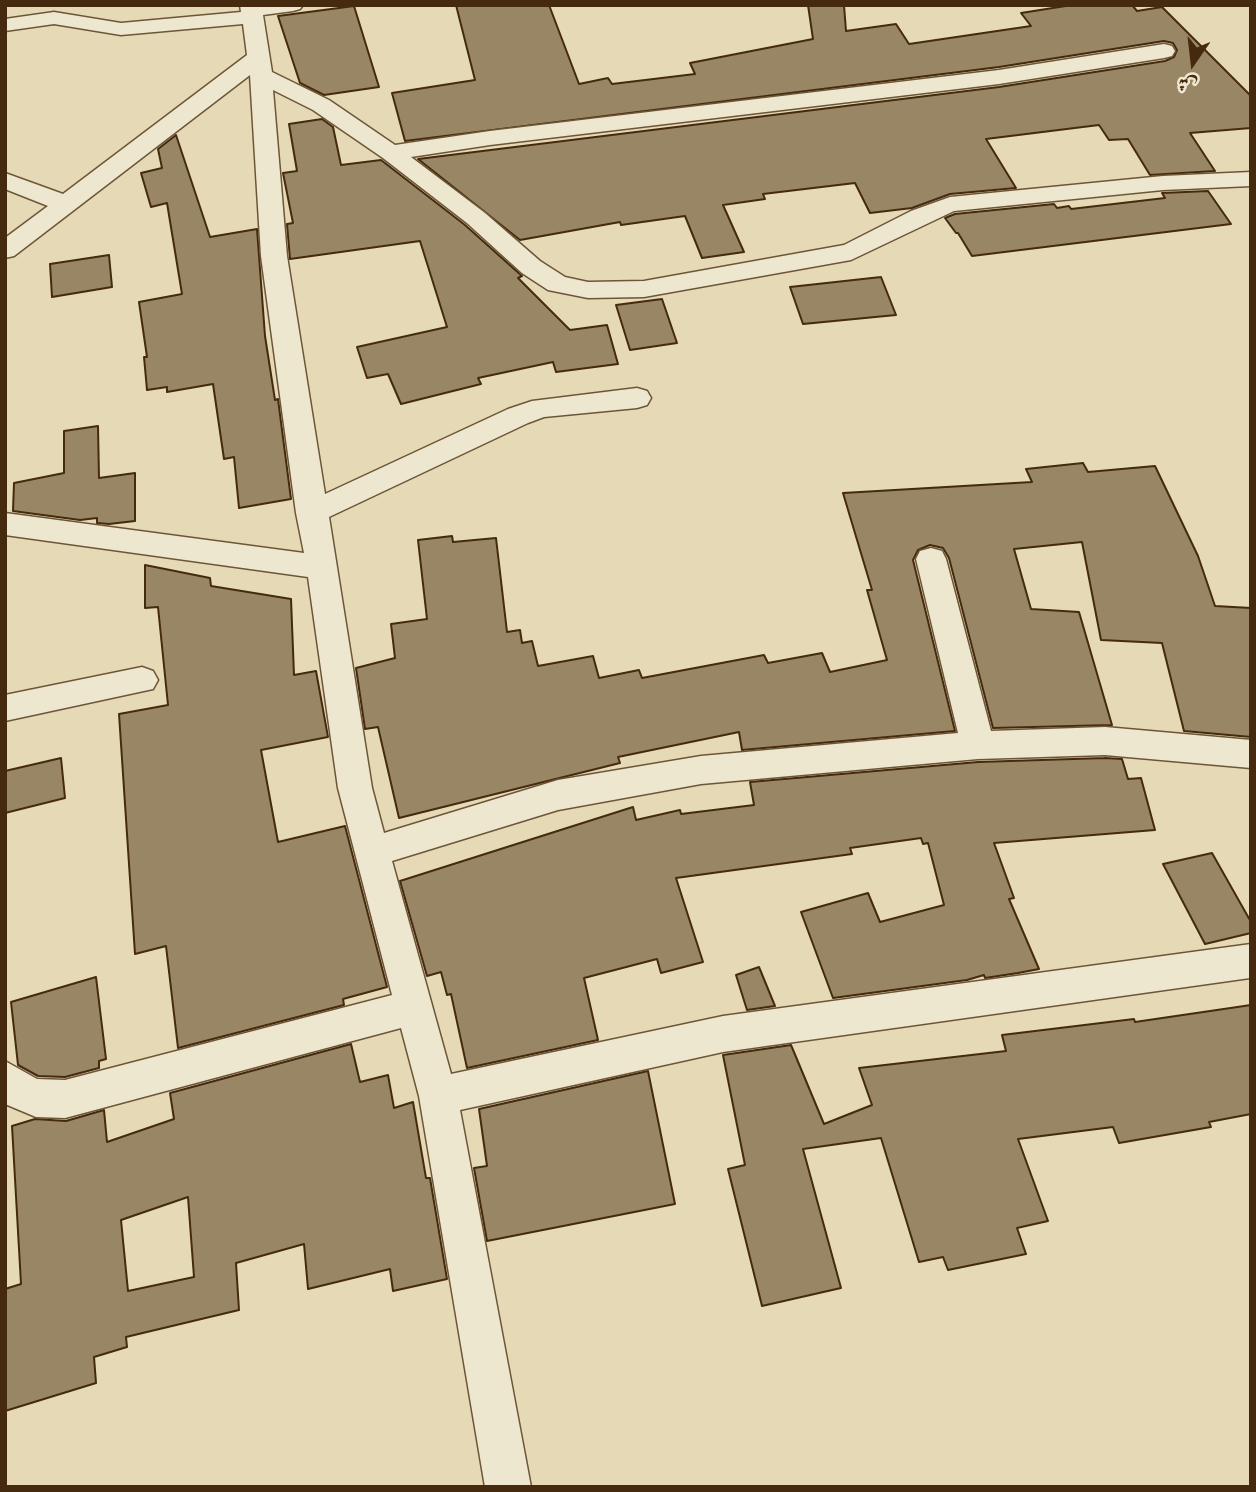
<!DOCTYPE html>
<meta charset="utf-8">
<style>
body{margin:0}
#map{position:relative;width:1256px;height:1492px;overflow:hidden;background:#e5dab5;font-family:"IM FELL English",Amiri,serif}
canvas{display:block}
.frame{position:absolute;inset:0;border:7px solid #452a0f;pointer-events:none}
.north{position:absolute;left:1158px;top:28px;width:70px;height:70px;-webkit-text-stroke:5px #eee7cf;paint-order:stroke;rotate:194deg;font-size:19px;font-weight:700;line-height:28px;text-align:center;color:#452a0f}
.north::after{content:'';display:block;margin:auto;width:24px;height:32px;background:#452a0f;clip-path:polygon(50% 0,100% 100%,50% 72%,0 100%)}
</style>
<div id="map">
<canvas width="1256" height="1492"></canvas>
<div class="frame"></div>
<div class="north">ش</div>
</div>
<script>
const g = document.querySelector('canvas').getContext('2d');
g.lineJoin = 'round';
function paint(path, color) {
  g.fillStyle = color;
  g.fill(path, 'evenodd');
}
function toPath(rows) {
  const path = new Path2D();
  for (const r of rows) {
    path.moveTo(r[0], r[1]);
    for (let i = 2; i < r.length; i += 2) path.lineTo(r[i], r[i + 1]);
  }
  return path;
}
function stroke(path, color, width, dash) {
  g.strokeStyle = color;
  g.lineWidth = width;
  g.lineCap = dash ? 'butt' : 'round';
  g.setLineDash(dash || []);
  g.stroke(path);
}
const building = toPath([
 [456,5,549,5,579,84,608,78,612,84,695,74,690,63,813,39,808,5,844,5,846,31,896,24,909,44,1031,26,1021,13,1072,5,1132,5,1137,11,1162,7,1251,96,1251,128,1190,133,1215,171,1150,175,1128,139,1109,140,1099,125,986,139,1016,188,950,194,912,208,870,213,855,183,763,194,765,199,723,205,744,252,702,258,685,216,621,225,620,222,520,240,418,159,999,87,1165,61,1174,57,1177,50,1173,43,1164,41,999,67,405,141,392,93,475,80,456,5],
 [354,6,379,87,324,95,300,83,278,16,354,6],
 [322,119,333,127,341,165,381,160,465,225,522,276,518,278,570,330,607,325,618,364,556,372,553,362,478,378,481,384,401,404,388,374,367,378,357,347,447,327,420,241,290,259,287,224,293,223,283,173,297,171,289,124,322,119],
 [176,135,210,237,257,229,265,336,275,400,278,399,291,499,239,508,234,457,224,459,213,384,167,392,167,387,147,390,144,357,147,357,139,302,182,294,167,203,151,207,141,173,162,168,158,149,176,135],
 [1208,191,1231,224,972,256,958,233,956,233,945,218,955,214,1054,204,1057,208,1069,206,1071,209,1165,198,1162,193,1208,191],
 [109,255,112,287,52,297,50,264,109,255],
 [881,277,896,315,803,324,790,287,881,277],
 [662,299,677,343,630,350,616,305,662,299],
 [98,426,99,478,135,473,135,521,109,524,97,523,97,518,80,520,13,511,14,483,64,473,64,431,98,426],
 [1083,463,1088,472,1155,466,1198,556,1215,606,1251,608,1251,737,1184,731,1162,643,1101,640,1082,542,1014,549,1031,609,1079,612,1112,725,993,728,949,558,943,548,930,545,918,550,913,560,955,731,742,750,739,732,618,757,620,763,399,818,378,727,365,729,356,668,395,658,391,624,427,619,418,540,452,536,453,542,496,538,507,632,520,630,522,643,532,641,538,666,593,656,599,678,639,670,642,678,764,655,768,663,822,653,830,672,887,660,867,590,872,590,843,493,1032,482,1026,469,1083,463],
 [145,565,210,578,211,586,291,599,294,675,316,671,328,737,261,750,278,842,345,826,387,987,343,999,344,1005,178,1048,166,946,135,954,119,714,168,705,158,607,145,608,145,565],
 [61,758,65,798,5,813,5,771,61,758],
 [1105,758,1122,759,1128,779,1141,778,1155,830,994,843,1014,898,1009,899,1039,969,1018,973,985,978,984,975,967,980,833,998,801,912,868,893,880,922,944,905,928,843,923,844,921,838,850,848,852,854,676,878,703,962,661,973,657,959,584,978,598,1040,467,1068,451,994,447,995,441,972,427,976,400,881,633,807,636,820,680,810,681,814,754,805,750,782,978,762,1105,758],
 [1212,853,1251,922,1251,933,1205,944,1163,864,1212,853],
 [759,967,775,1006,747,1010,736,975,759,967],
 [96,977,106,1059,99,1061,99,1068,65,1077,38,1076,18,1065,11,1002,96,977],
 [1251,1005,1251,1114,1209,1122,1211,1127,1119,1143,1113,1127,1018,1139,1048,1221,1017,1228,1026,1254,948,1270,943,1257,919,1262,881,1138,803,1149,841,1288,762,1306,728,1169,745,1165,723,1055,791,1045,824,1124,872,1105,859,1068,1006,1051,1002,1035,1134,1019,1135,1022,1251,1005],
 [351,1044,360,1082,388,1075,394,1108,413,1102,426,1178,430,1178,447,1279,393,1291,390,1269,308,1289,304,1244,236,1263,239,1310,126,1337,127,1347,94,1357,96,1383,5,1411,5,1289,21,1284,12,1126,35,1119,66,1121,104,1110,107,1142,174,1119,170,1093,351,1044],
 [188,1197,194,1277,128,1291,121,1220,188,1197],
 [648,1071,675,1204,487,1241,474,1168,487,1166,479,1109,648,1071]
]);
const street = toPath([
 [240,5,303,5,300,9,293,11,263,15,272,72,329,100,395,145,490,131,999,70,1164,44,1172,46,1175,51,1172,56,1164,58,999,84,490,145,411,157,485,213,540,261,565,277,588,282,644,281,844,245,911,211,950,197,1163,176,1251,172,1251,186,1163,190,954,211,851,260,644,297,588,298,548,290,522,273,467,223,383,158,313,110,273,90,287,256,325,494,508,409,532,401,637,388,647,391,651,398,647,405,637,408,544,417,528,423,329,517,372,788,384,833,558,780,701,756,958,733,916,559,920,551,931,548,942,551,946,559,991,731,1105,727,1251,740,1251,768,1105,755,978,759,701,784,558,810,392,861,451,1074,723,1016,1251,944,1250,978,723,1052,460,1110,531,1487,485,1487,419,1096,401,1028,65,1118,36,1117,5,1104,5,1061,37,1079,65,1080,392,995,338,788,308,577,5,535,5,513,304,553,296,513,261,256,250,75,14,256,5,258,5,238,48,206,5,189,5,173,63,194,247,55,243,24,121,35,54,24,5,31,5,19,54,12,121,23,241,12,240,5],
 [142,667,153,671,158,680,153,689,5,721,5,695,142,667]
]);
paint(building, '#988665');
stroke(building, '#452a0f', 2);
stroke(street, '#6d5638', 3);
paint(street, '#eee7cf');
</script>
